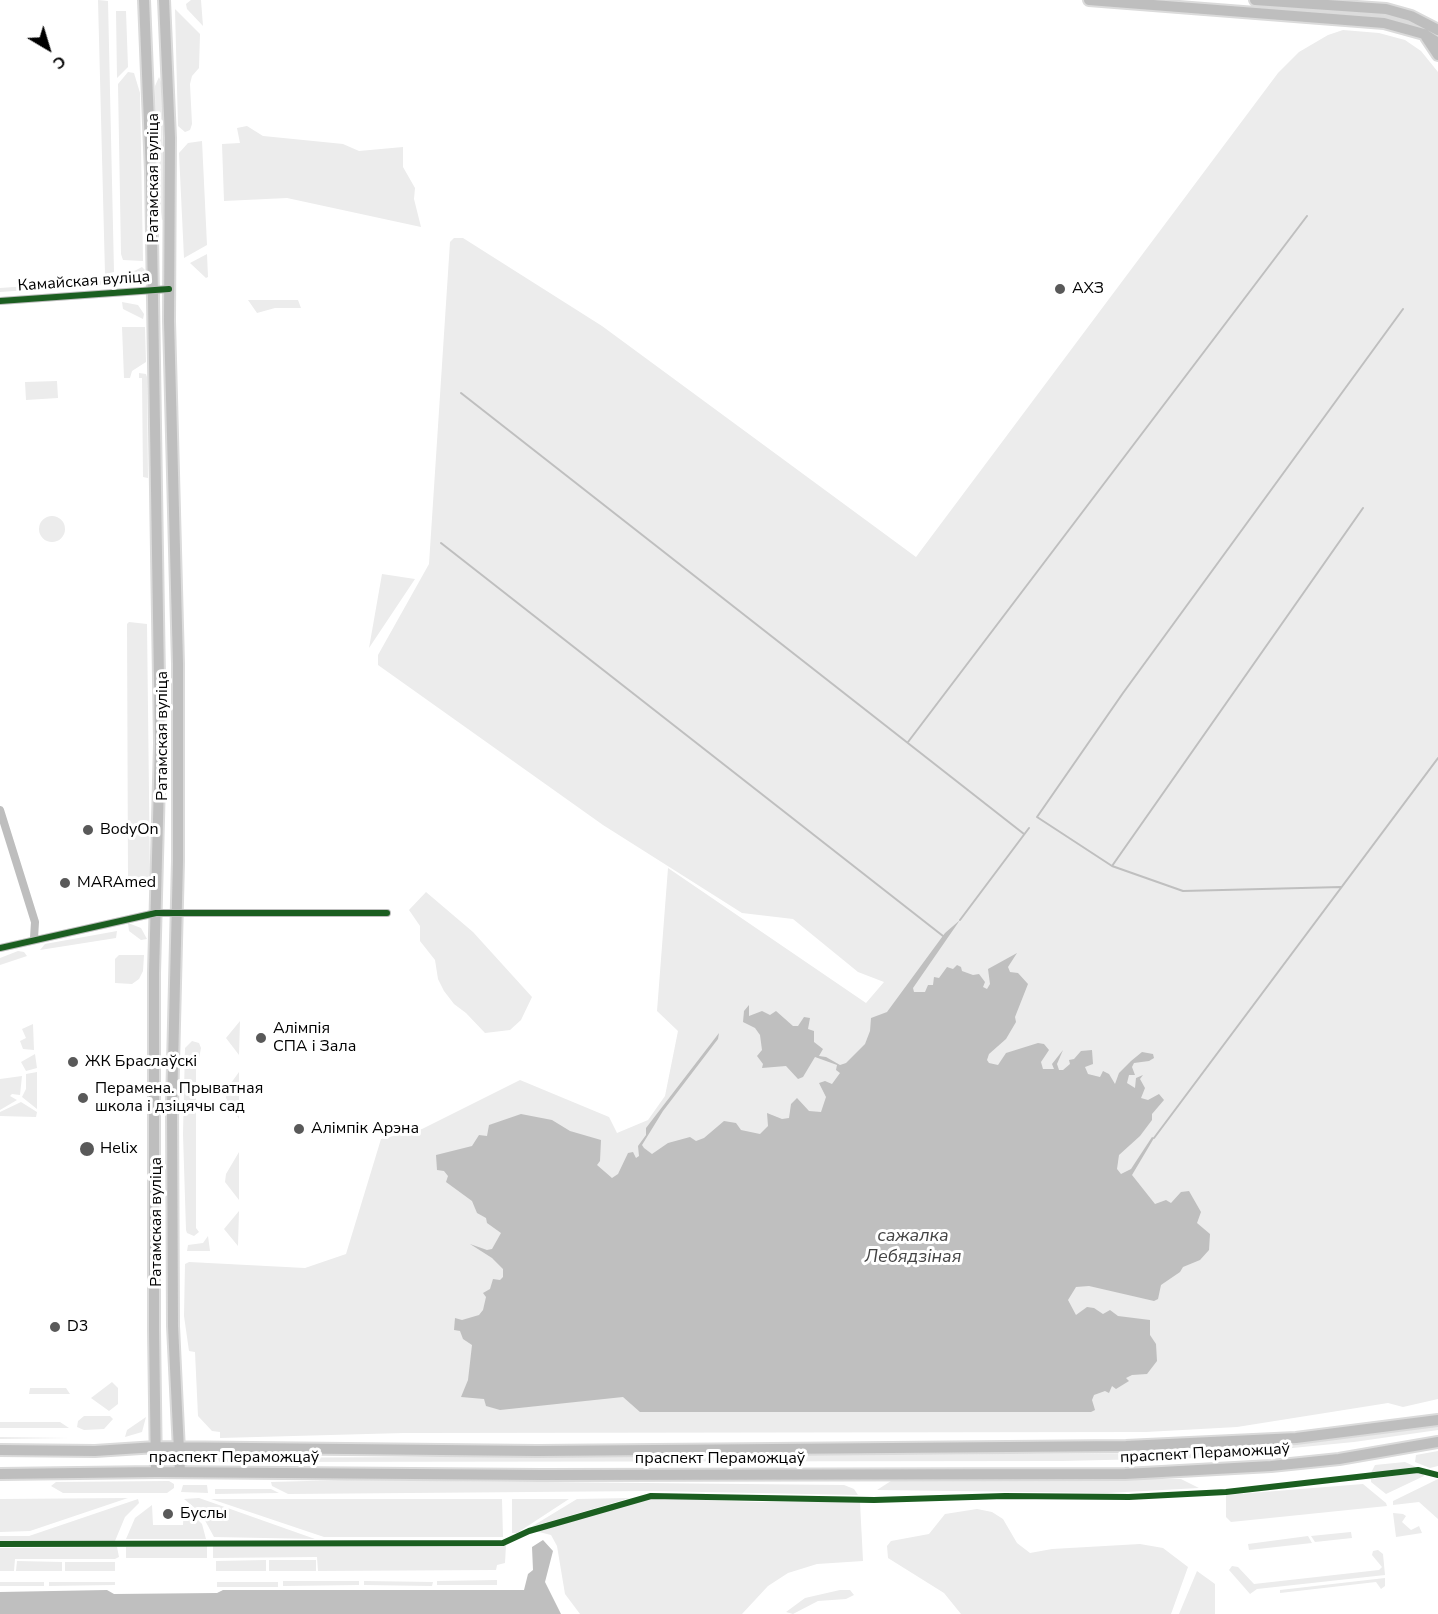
<!DOCTYPE html>
<meta charset="utf-8">
<style>
body{margin:0}
#map{position:relative;width:1438px;height:1614px;overflow:hidden;background:#fff;font-family:"Nunito Sans",sans-serif}
canvas{display:block}
.north{position:absolute;left:18px;top:18px;width:60px;height:60px;-webkit-text-stroke:4px #fff;paint-order:stroke;rotate:142deg;font-size:16px;font-weight:700;line-height:24px;text-align:center;color:#000}
.north::after{content:'';display:block;margin:auto;width:21px;height:27px;background:#000;clip-path:polygon(50% 0,100% 100%,50% 72%,0 100%)}
</style>
<div id="map">
<canvas width="1438" height="1614"></canvas>
<div class="north">С</div>
</div>
<script>
const g = document.querySelector('canvas').getContext('2d');
g.lineJoin = 'round';
function paint(path, color) {
  g.fillStyle = color;
  g.fill(path, 'evenodd');
}
function toPath(rows) {
  const path = new Path2D();
  for (const r of rows) {
    if (r.length === 3) {
      path.moveTo(r[0] + r[2], r[1]);
      path.arc(r[0], r[1], r[2], 0, 2 * Math.PI);
      continue;
    }
    path.moveTo(r[0], r[1]);
    for (let i = 2; i < r.length; i += 2) path.lineTo(r[i], r[i + 1]);
  }
  return path;
}
function stroke(path, color, width, dash) {
  g.strokeStyle = color;
  g.lineWidth = width;
  g.lineCap = dash ? 'butt' : 'round';
  g.setLineDash(dash || []);
  g.stroke(path);
}
function write(font, color, halo, rows, align = 'center') {
  g.font = font + ' "Nunito Sans",sans-serif';
  g.lineWidth = 6;
  g.setLineDash([]);
  g.textBaseline = 'middle';
  g.strokeStyle = halo;
  g.fillStyle = color;
  for (const [text, x, y, turn = 0] of rows) {
    g.save();
    g.translate(x, y);
    g.rotate((+turn || 0) * Math.PI / 180);
    g.textAlign = isNaN(turn) ? turn : align;
    if (halo) g.strokeText(text, 0, 0);
    g.fillText(text, 0, 0);
    g.restore();
  }
}
const green = toPath([
 [98,0,108,1,114,272,105,274],
 [191,0,201,0,203,26,187,9,186,4],
 [175,9,200,34,199,68,192,76,190,84,192,124,190,130,185,132,178,126],
 [116,11,126,11,128,67,117,78],
 [1343,30,1379,33,1405,40,1421,51,1438,72,1438,1399,1403,1407,1388,1403,1237,1427,1146,1432,404,1433,220,1438,220,1432,212,1431,198,1416,195,1352,189,1351,184,1316,185,1264,189,1262,305,1268,346,1254,381,1139,422,1129,520,1080,609,1117,617,1133,648,1120,665,1096,678,1031,657,1011,668,868,866,1003,884,982,858,972,793,919,742,913,603,825,378,665,378,655,429,564,450,242,454,238,463,238,602,326,916,557,1278,73,1299,52,1328,35],
 [128,72,134,73,140,93,143,261,123,260,121,254,118,84],
 [159,77,161,82,165,219,162,220,156,170,155,86],
 [247,126,263,136,343,144,359,151,403,147,403,167,415,188,414,199,421,227,287,198,224,201,222,144,240,143,237,128],
 [202,141,207,245,184,258,179,153,188,143],
 [207,254,208,277,206,278,190,263],
 [142,267,145,270,140,278,122,282,121,278],
 [114,280,114,284,0,292,0,288],
 [248,300,298,300,301,308,275,308,257,313],
 [122,302,138,305,144,314,143,319,123,309],
 [122,327,145,327,146,362,132,371,130,378,124,378],
 [139,373,146,374,147,377,148,478,143,477,142,378,139,378],
 [57,381,58,398,26,400,25,382],
 [52,529,13],
 [382,574,415,579,369,648],
 [129,622,147,624,150,880,128,880,127,624],
 [426,892,473,932,532,997,521,1020,510,1030,485,1033,466,1013,454,1004,444,991,438,979,435,960,420,941,420,926,409,910],
 [128,923,141,928,147,939,141,940,129,931],
 [117,931,116,938,40,950,45,944],
 [18,951,24,952,27,956,0,965,0,958],
 [119,955,144,955,143,971,139,979,132,984,115,983,115,959],
 [240,1021,239,1055,226,1038],
 [33,1024,34,1050,23,1049,20,1041,26,1038,22,1029],
 [192,1041,199,1043,201,1048,199,1058,196,1059,196,1228,199,1232,194,1236,187,1233,186,1230,183,1134,185,1048],
 [35,1054,37,1068,26,1071,21,1062],
 [37,1072,37,1109,22,1097,26,1089,26,1074],
 [239,1072,239,1119,226,1098,226,1090],
 [22,1076,20,1095,12,1094,10,1096,17,1100,0,1110,0,1079],
 [21,1102,37,1112,36,1117,0,1116,0,1112],
 [239,1152,239,1200,225,1182,226,1174],
 [239,1211,238,1246,224,1229],
 [208,1236,210,1251,187,1251,188,1245,203,1243],
 [112,1382,118,1388,118,1404,109,1411,91,1398],
 [30,1388,66,1388,70,1394,29,1394],
 [84,1416,110,1416,113,1419,104,1429,84,1430,77,1427,78,1421],
 [146,1417,142,1432,125,1437,127,1430],
 [0,1422,60,1422,69,1428,0,1428],
 [1438,1425,1438,1430,1354,1442,1190,1458,1062,1461,219,1462,218,1458,1194,1453,1279,1447],
 [0,1437,70,1438,0,1439],
 [1438,1451,1438,1466,1430,1468,1415,1462,1416,1455],
 [1405,1462,1416,1467,1371,1473,1375,1465],
 [1422,1472,1424,1476,1386,1494,1371,1482,1371,1479],
 [894,1479,1181,1479,1199,1488,1107,1493,877,1490],
 [1438,1479,1438,1519,1419,1502,1393,1505,1393,1501],
 [344,1480,844,1485,854,1489,858,1495,652,1491,288,1494,272,1486,271,1482],
 [169,1481,174,1484,174,1488,167,1493,63,1493,51,1486,56,1482],
 [1363,1484,1386,1503,1387,1506,1231,1522,1226,1517,1226,1495],
 [183,1485,207,1485,208,1493,181,1492],
 [215,1489,271,1489,279,1493,215,1494],
 [128,1498,30,1531,0,1532,0,1499],
 [199,1498,219,1505,315,1539,214,1537,201,1513,184,1499],
 [630,1498,531,1527,577,1499],
 [650,1498,761,1502,860,1502,863,1561,817,1564,788,1573,768,1586,742,1614,580,1614,565,1594,557,1546,551,1535,535,1531],
 [138,1499,139,1503,125,1517,115,1541,0,1542,0,1536,29,1536],
 [211,1499,502,1499,503,1537,324,1537],
 [512,1499,569,1499,517,1533,512,1533],
 [152,1505,153,1525,183,1525,184,1506,202,1524,206,1539,126,1539,135,1518],
 [977,1509,992,1512,1003,1519,1017,1543,1030,1553,1052,1549,1140,1544,1163,1548,1188,1567,1171,1614,961,1614,944,1593,888,1558,887,1546,891,1541,929,1534,945,1514],
 [1393,1513,1403,1514,1406,1516,1402,1522,1411,1530,1419,1526,1422,1533,1396,1537],
 [1351,1532,1352,1538,1315,1542,1311,1536],
 [1308,1536,1312,1543,1249,1550,1248,1544],
 [506,1545,505,1563,497,1565,496,1570,318,1571,317,1557,213,1558,213,1546],
 [207,1546,207,1558,126,1558,126,1547],
 [117,1547,119,1557,115,1559,15,1559,14,1571,0,1571,0,1548],
 [1378,1550,1383,1554,1385,1575,1257,1589,1250,1594,1229,1570,1232,1566,1238,1567,1254,1584,1379,1570,1382,1567,1372,1555,1373,1551],
 [266,1560,266,1571,216,1571,216,1561],
 [269,1560,316,1560,316,1571,269,1571],
 [17,1561,62,1562,62,1571,16,1571],
 [65,1562,115,1562,115,1571,65,1571],
 [1197,1571,1215,1584,1215,1614,1179,1614],
 [1385,1578,1385,1586,1381,1589,1376,1582,1280,1593,1280,1590],
 [497,1580,497,1585,437,1585,437,1581],
 [283,1581,359,1581,359,1585,283,1586],
 [364,1581,433,1582,432,1586,364,1585],
 [0,1582,44,1582,44,1586,0,1586],
 [49,1582,115,1582,115,1585,49,1586],
 [217,1582,278,1582,278,1587,217,1587],
 [840,1590,850,1590,854,1595,846,1599,818,1601,793,1614,786,1612,805,1598]
]);
const water = toPath([
 [960,920,913,988,914,992,925,992,928,985,933,985,934,977,939,978,947,967,953,969,957,965,961,967,962,971,973,975,979,974,985,982,983,987,987,989,990,984,988,969,1017,953,1008,967,1010,972,1018,973,1028,984,1015,1017,1016,1022,1006,1039,989,1054,987,1060,989,1063,998,1065,1006,1053,1038,1043,1044,1044,1049,1050,1041,1062,1043,1069,1054,1069,1052,1064,1063,1050,1057,1064,1059,1070,1063,1070,1070,1064,1069,1060,1074,1059,1081,1051,1092,1050,1093,1064,1085,1067,1088,1074,1100,1077,1103,1071,1109,1074,1115,1084,1119,1073,1131,1061,1142,1052,1153,1054,1154,1058,1149,1061,1134,1063,1132,1067,1135,1075,1129,1075,1127,1083,1135,1088,1136,1078,1143,1075,1140,1079,1145,1088,1141,1098,1148,1100,1159,1094,1164,1100,1152,1114,1152,1120,1140,1136,1119,1155,1117,1169,1121,1174,1131,1169,1152,1137,1154,1138,1132,1175,1155,1204,1166,1200,1171,1203,1181,1192,1189,1191,1201,1212,1197,1223,1210,1234,1209,1250,1200,1260,1183,1267,1180,1272,1161,1285,1158,1299,1154,1301,1089,1286,1076,1287,1068,1300,1076,1315,1087,1307,1094,1308,1103,1314,1110,1310,1118,1316,1150,1320,1150,1335,1156,1344,1157,1361,1147,1374,1132,1375,1126,1378,1129,1381,1116,1389,1112,1386,1109,1393,1105,1391,1094,1395,1092,1400,1095,1410,1091,1412,640,1412,623,1397,500,1410,486,1406,484,1399,461,1397,468,1380,472,1345,463,1339,460,1331,454,1330,455,1318,462,1320,479,1315,483,1310,486,1297,483,1293,490,1289,493,1279,500,1280,503,1277,503,1269,492,1258,470,1244,487,1250,492,1249,501,1233,487,1223,486,1218,477,1213,472,1201,446,1182,448,1176,444,1171,437,1170,436,1155,472,1146,479,1135,487,1136,489,1125,521,1114,552,1120,570,1131,601,1140,600,1161,597,1165,612,1178,618,1174,628,1153,633,1152,636,1158,639,1156,638,1146,646,1135,646,1128,719,1033,718,1039,663,1111,642,1145,644,1148,652,1154,668,1143,690,1137,696,1141,704,1138,724,1121,736,1123,741,1130,760,1134,768,1126,767,1113,782,1119,789,1118,791,1104,797,1098,809,1111,821,1112,826,1097,819,1083,825,1081,832,1084,840,1073,836,1070,837,1065,815,1057,803,1077,798,1079,786,1066,762,1068,763,1064,757,1056,762,1050,760,1035,755,1028,743,1022,744,1011,749,1005,749,1016,762,1011,770,1015,776,1011,793,1026,798,1026,804,1017,810,1018,808,1029,814,1031,814,1042,823,1049,819,1056,826,1057,840,1065,846,1063,865,1044,870,1031,871,1018,887,1012,945,933],
 [543,1540,553,1551,545,1582,561,1614,0,1614,0,1592,107,1590,114,1594,217,1593,223,1590,524,1590,528,1574,533,1570,532,1547]
]);
const stream = toPath([
 [461,393,1024,834],
 [441,543,943,936],
 [908,742,1307,216],
 [1112,866,1363,508],
 [1341,887,1183,891,1112,866,1037,817,1123,693,1403,309],
 [960,920,1029,828],
 [1154,1138,1438,758]
]);
const minor = toPath([
 [0,301,169,289],
 [0,810,35,922,34,938],
 [0,948,156,913,387,913]
]);
const major = toPath([
 [144,0,151,172,160,743,154,973,154,1330,156,1472],
 [164,0,170,138,169,321,178,664,178,861,172,1105,173,1326,180,1472],
 [1089,0,1384,23,1424,34,1438,43],
 [1255,0,1386,9,1411,16,1438,30],
 [1426,37,1438,55],
 [0,1450,95,1451,156,1447,537,1451,1126,1446,1296,1438,1438,1420],
 [0,1474,156,1472,541,1475,1125,1474,1271,1466,1339,1459,1438,1442]
]);
const cycleway = toPath([
 [0,301,169,289],
 [0,948,156,913,387,913],
 [0,1544,503,1543,529,1531,651,1496,874,1500,1005,1496,1129,1497,1226,1492,1418,1470,1438,1475]
]);
const markers = [
 [1060,289,6,"#595959"],
 [88,830,6,"#595959"],
 [65,883,6,"#595959"],
 [261,1038,6,"#595959"],
 [73,1062,6,"#595959"],
 [83,1098,6,"#595959"],
 [299,1129,6,"#595959"],
 [87,1149,8,"#595959"],
 [55,1327,6,"#595959"],
 [168,1514,6,"#595959"]
];
const streetNames = [
 ["Ратамская вуліца",154,178,-90],
 ["Камайская вуліца",84,282,-4],
 ["Ратамская вуліца",163,736,-90],
 ["Ратамская вуліца",157,1222,-90],
 ["праспект Пераможцаў",1205,1454,-3],
 ["праспект Пераможцаў",234,1458],
 ["праспект Пераможцаў",720,1459]
];
const poiNames = [
 ["АХЗ",1072,289],
 ["BodyOn",100,830],
 ["MARAmed",77,883],
 ["Алімпія",273,1029],
 ["СПА і Зала",273,1047],
 ["ЖК Браслаўскі",85,1062],
 ["Перамена. Прыватная",95,1089],
 ["школа і дзіцячы сад",95,1107],
 ["Алімпік Арэна",311,1129],
 ["Helix",100,1149],
 ["D3",67,1327],
 ["Буслы",180,1514]
];
const waterNames = [
 ["сажалка",913,1237],
 ["Лебядзіная",913,1258]
];
paint(green, '#ececec');
paint(water, '#bfbfbf');
stroke(stream, '#bfbfbf', 2);
stroke(major, '#dbdbdb', 14);
stroke(minor, '#bebebe', 8);
stroke(major, '#bebebe', 10);
stroke(cycleway, '#1b5e20', 6);
for (const [x, y, r, color] of markers) {
  const dot = new Path2D();
  dot.arc(x, y, r, 0, 2 * Math.PI);
  g.fillStyle = color;
  g.fill(dot);
  stroke(dot, '#fff', 2);
}
write('16px', '#000', '#fff', streetNames);
write('16px', '#000', '#fff', poiNames, 'left');
write('italic 18px', '#444', '#fff', waterNames);
</script>
